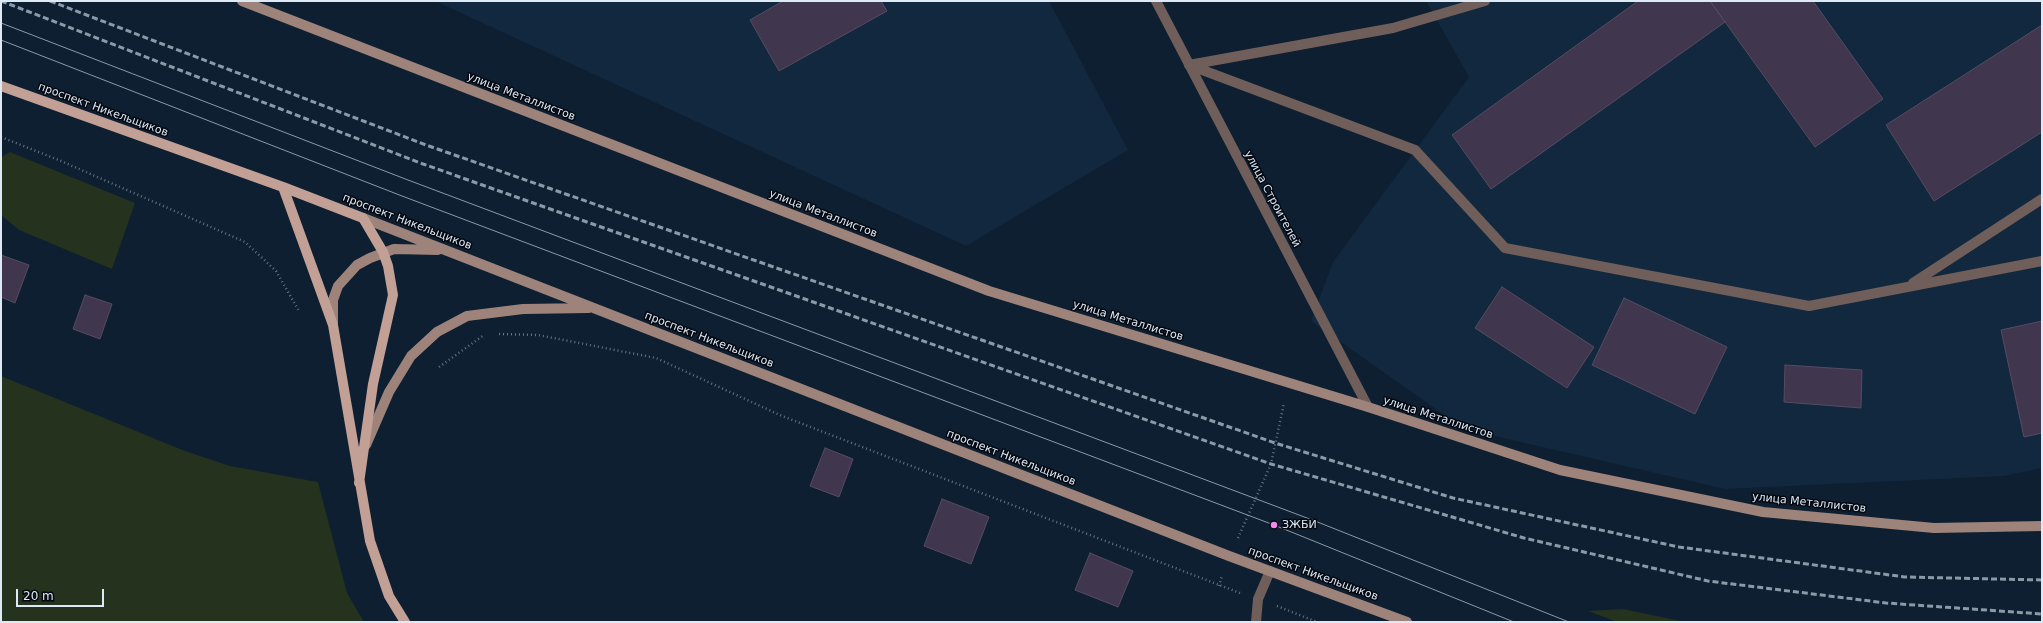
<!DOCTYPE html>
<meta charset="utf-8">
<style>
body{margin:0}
#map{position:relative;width:2043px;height:623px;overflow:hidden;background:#0d1f30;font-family:"DejaVu Sans",sans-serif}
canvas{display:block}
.frame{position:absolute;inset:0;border:2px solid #dde9f5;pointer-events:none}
.scale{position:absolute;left:16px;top:589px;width:88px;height:18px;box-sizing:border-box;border:2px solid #dde9f5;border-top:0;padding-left:5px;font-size:12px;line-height:14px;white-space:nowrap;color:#dde9f5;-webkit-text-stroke:3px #030810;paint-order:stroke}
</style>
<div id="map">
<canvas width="2043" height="623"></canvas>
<div class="frame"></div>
<div class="scale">20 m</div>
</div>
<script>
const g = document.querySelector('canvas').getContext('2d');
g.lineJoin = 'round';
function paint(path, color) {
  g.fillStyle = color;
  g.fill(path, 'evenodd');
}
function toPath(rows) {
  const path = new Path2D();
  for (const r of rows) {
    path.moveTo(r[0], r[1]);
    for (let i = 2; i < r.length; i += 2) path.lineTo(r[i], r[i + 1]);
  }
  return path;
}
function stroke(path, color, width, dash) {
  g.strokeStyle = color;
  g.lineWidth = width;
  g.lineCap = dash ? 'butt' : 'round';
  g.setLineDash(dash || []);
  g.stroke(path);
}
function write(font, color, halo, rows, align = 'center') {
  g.font = font + ' "DejaVu Sans",sans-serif';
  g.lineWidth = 3;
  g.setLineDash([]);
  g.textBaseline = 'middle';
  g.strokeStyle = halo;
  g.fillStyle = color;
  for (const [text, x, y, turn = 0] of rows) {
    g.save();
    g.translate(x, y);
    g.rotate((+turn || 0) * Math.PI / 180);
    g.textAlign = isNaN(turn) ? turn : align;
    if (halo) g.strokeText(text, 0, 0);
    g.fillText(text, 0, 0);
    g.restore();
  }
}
const built = toPath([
 [435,1,1049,1,1128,150,966,246],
 [1426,1,2042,1,2042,468,2004,476,1725,489,1464,429,1311,321,1333,262,1469,77]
]);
const green = toPath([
 [10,152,135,203,112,269,19,230,1,215,1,157],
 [1,376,185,451,230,466,318,482,347,593,364,622,1,622],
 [1623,609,1685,622,1617,622,1588,611]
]);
const building = toPath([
 [783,1,881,1,887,11,779,71,750,20,783,1],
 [1638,1,1710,1,1725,22,1491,189,1452,135,1638,1],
 [1710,1,1813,1,1883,99,1815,147,1710,1],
 [2042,25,2042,132,1934,201,1886,125,2042,25],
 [1,255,29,265,15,303,1,297,1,255],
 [1502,287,1594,347,1567,388,1475,328,1502,287],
 [85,295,112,304,100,339,73,329,85,295],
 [1624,298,1727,347,1695,414,1592,365,1624,298],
 [2042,321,2042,433,2024,437,2001,330,2042,321],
 [1785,365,1862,370,1861,408,1784,402,1785,365],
 [825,448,853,459,839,497,810,486,825,448],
 [942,499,989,517,971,564,924,546,942,499],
 [1090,553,1133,571,1118,607,1075,590,1090,553]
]);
const path = toPath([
 [1,137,61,161,245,242,276,271,299,311],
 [499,334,538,335,656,358,782,416,1240,593],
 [439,367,484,335],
 [1238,538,1271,464,1284,403],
 [1219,586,1222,576],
 [1277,606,1317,622]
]);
const lane = toPath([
 [1189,65,1415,150,1505,248,1809,306,2042,261],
 [1189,65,1393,28,1485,1],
 [1913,283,2042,199]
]);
const street = toPath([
 [1156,1,1368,407],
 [1256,622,1258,599,1270,571]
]);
const secondary = toPath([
 [242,1,989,291,1368,407,1560,470,1763,512,1934,528,2042,526],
 [363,218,1229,556,1407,622],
 [333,323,333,300,338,286,357,265,370,258,394,249,438,250],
 [366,445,389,392,411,356,437,332,467,316,523,309,589,308]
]);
const primary = toPath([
 [1,86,283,187,363,218,383,252,388,266,393,295,373,384,359,483],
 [283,187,333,325,370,541,389,596,405,622]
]);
const tram = toPath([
 [1,23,408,180,1315,521,1569,622],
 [1,40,402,196,1274,525,1514,622]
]);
const rail = toPath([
 [1,1,423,164,1271,464,1524,538,1708,581,1886,603,2042,614],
 [50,1,426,145,1275,443,1453,498,1679,547,1905,577,2042,580]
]);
const markers = [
 [1274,525,4,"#f688ec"]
];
const streetNames = [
 ["улица Металлистов",521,97,21],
 ["проспект Никельщиков",103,110,20],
 ["улица Строителей",1272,199,62],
 ["улица Металлистов",823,214,21],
 ["проспект Никельщиков",407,222,21],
 ["улица Металлистов",1128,321,17],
 ["проспект Никельщиков",709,340,21],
 ["улица Металлистов",1438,418,18],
 ["проспект Никельщиков",1011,458,21],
 ["улица Металлистов",1809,503,6],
 ["проспект Никельщиков",1313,574,20]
];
const poiNames = [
 ["ЗЖБИ",1282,525]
];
paint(built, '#11283e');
paint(green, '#24321e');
paint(building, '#40364d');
stroke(building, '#564b63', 1);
stroke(path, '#657483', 2.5, [1, 3]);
stroke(lane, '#6f5e59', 10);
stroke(street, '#6f5e59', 10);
stroke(secondary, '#9e837b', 10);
stroke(primary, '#c2a095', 10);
stroke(tram, '#8b9aa8', 1);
stroke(rail, '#8b9aa8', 3, [6, 3]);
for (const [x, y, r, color] of markers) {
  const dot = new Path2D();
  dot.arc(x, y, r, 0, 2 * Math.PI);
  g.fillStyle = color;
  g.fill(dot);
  stroke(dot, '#030810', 1.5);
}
write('11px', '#dde9f5', '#030810', streetNames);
write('11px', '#dde9f5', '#030810', poiNames, 'left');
</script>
